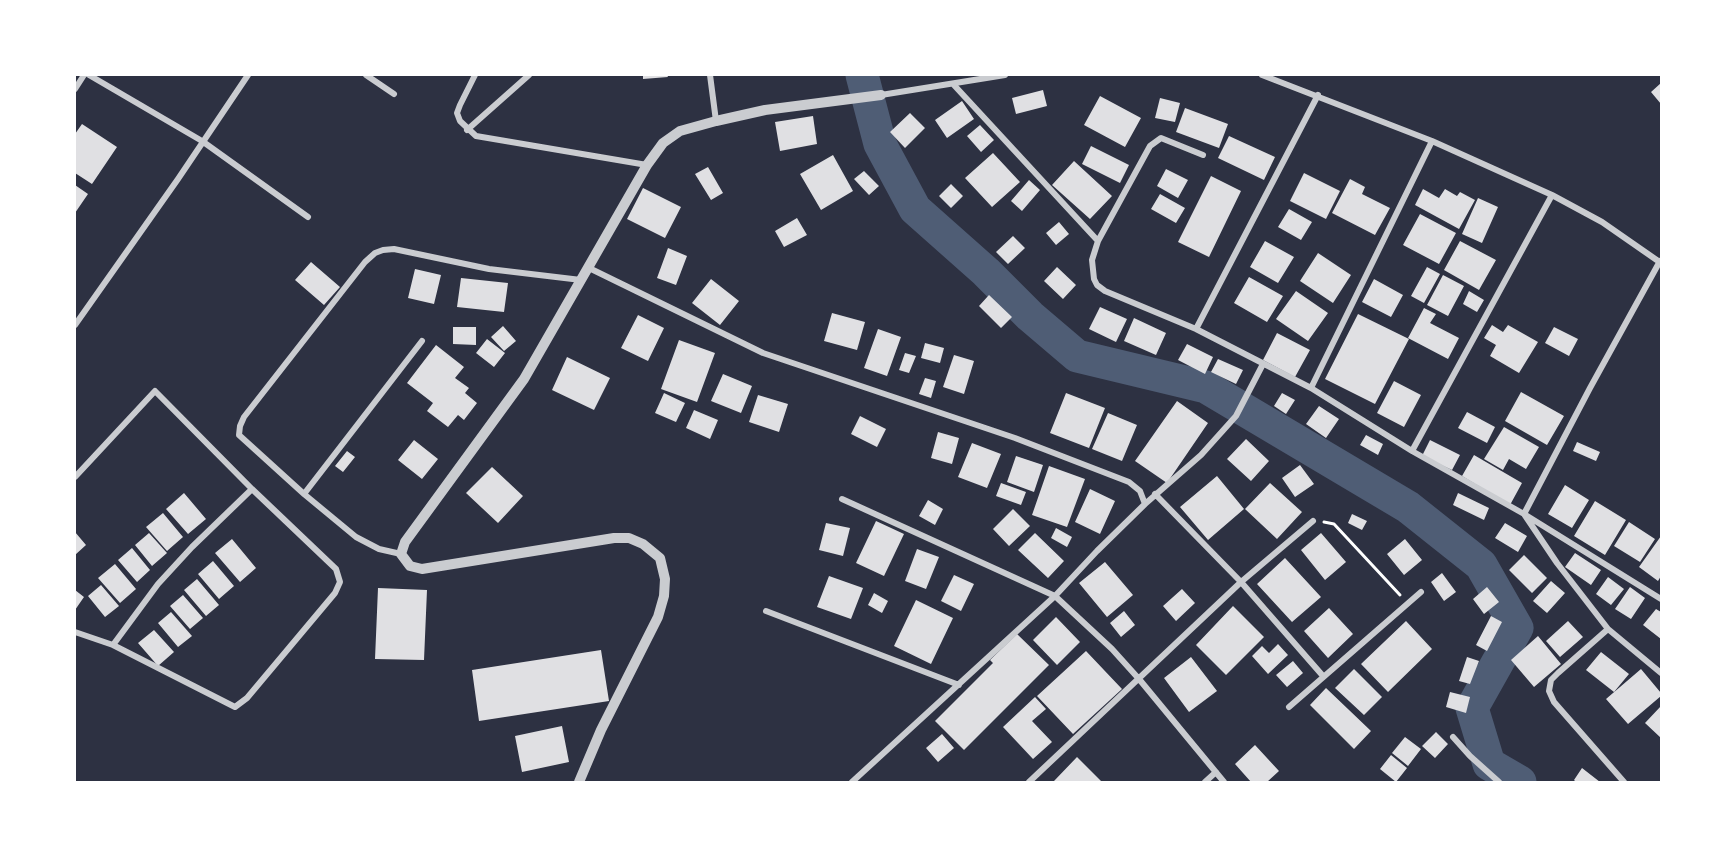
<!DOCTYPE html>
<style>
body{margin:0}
#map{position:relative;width:1736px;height:857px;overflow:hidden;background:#2d3142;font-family:"Noto Sans",sans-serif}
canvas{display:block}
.frame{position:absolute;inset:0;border:76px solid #fff;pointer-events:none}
</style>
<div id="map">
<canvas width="1736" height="857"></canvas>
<div class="frame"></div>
</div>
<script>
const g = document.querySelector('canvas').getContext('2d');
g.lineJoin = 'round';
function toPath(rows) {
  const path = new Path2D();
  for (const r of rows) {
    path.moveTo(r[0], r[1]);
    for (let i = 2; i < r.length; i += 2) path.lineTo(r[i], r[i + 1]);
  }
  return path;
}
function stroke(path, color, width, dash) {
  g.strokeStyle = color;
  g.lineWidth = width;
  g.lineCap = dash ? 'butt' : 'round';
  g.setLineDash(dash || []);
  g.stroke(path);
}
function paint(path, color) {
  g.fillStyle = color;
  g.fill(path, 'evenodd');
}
const river = toPath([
 [862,75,880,144,915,209,986,272,1030,316,1077,356,1206,387,1408,507,1481,565,1517,628,1472,708,1489,764,1520,782]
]);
const building = toPath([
 [643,75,667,75,668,77,643,79],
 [1661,83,1661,104,1651,92],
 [1043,90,1047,106,1016,114,1012,98],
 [1100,96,1141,118,1125,147,1084,125],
 [1160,98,1180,103,1175,122,1155,118],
 [962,101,974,119,947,138,935,120],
 [1185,108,1228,124,1219,148,1176,132],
 [910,113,925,128,905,148,890,132],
 [813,116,817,144,780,151,775,122],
 [82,124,117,147,92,184,75,173,75,134],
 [980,125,994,140,981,152,967,136],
 [1229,136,1275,157,1264,180,1218,158],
 [1091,146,1129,165,1120,183,1082,164],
 [993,153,1020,182,992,207,965,178],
 [833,155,853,191,821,210,800,174],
 [1074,161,1112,196,1090,219,1052,185],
 [708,167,723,193,711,200,695,174],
 [1166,169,1188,180,1178,198,1157,186],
 [864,171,879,186,869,195,854,179],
 [1304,173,1340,191,1326,219,1290,201],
 [1211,176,1241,191,1209,257,1178,242],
 [1350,179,1365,187,1362,194,1390,208,1375,235,1332,213],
 [1029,180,1040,190,1022,211,1011,201],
 [951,184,963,196,951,208,939,196],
 [75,185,88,194,75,213],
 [643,188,681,207,665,238,627,219],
 [1423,189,1439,198,1445,189,1457,196,1460,192,1475,200,1459,229,1415,205],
 [1160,194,1185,208,1176,223,1151,209],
 [1478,198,1498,207,1482,243,1462,234],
 [1289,209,1312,222,1301,240,1278,227],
 [1420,214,1456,233,1439,264,1403,245],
 [797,218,807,235,784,247,775,231],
 [1059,222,1069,234,1056,245,1046,233],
 [1013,236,1025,248,1008,264,996,252],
 [1265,241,1294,257,1278,283,1250,267],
 [1460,241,1496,260,1479,290,1444,270],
 [668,248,687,256,676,285,657,278],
 [1318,253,1351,275,1333,303,1300,281],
 [311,262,340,287,324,305,295,280],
 [1057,267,1076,285,1063,299,1044,281],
 [1427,267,1440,274,1424,303,1411,296],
 [415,269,441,275,434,304,408,298],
 [1443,275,1464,286,1448,316,1427,305],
 [1249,277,1283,296,1267,322,1234,303],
 [461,278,508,283,504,312,457,307],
 [711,279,739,301,720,325,692,303],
 [1374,279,1403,295,1391,317,1362,302],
 [1296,291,1328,313,1308,341,1276,319],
 [1469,291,1484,300,1477,312,1463,304],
 [989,295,1012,317,1001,328,979,306],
 [1100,307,1127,319,1116,342,1089,329],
 [1424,308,1436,314,1430,323,1459,338,1448,359,1408,338],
 [832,313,865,322,857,350,824,341],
 [1358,314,1409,339,1375,404,1325,379],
 [638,315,664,328,648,361,621,348],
 [1134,318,1166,333,1156,355,1124,341],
 [1492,325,1503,332,1508,325,1538,342,1519,373,1490,356,1496,345,1484,338],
 [503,326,516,341,504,351,491,337],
 [453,327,476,327,476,345,453,344],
 [1554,327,1578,339,1569,356,1545,343],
 [878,329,901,337,887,376,864,368],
 [1277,333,1310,350,1295,377,1263,360],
 [487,339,505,353,494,367,476,353],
 [679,340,715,353,697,402,661,389],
 [925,343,944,348,940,363,921,358],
 [1187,344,1213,357,1205,374,1178,360],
 [436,345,464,367,455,378,469,388,465,393,477,403,464,420,458,415,448,427,427,411,433,403,407,383],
 [905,353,916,356,909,373,899,370],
 [954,355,974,361,964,394,943,387],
 [567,357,610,378,594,410,552,390],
 [1218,359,1243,370,1236,384,1211,372],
 [723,374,752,386,741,413,711,401],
 [925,378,936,381,931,398,919,394],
 [1394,381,1421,395,1404,427,1377,413],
 [1521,392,1564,416,1547,445,1505,421],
 [664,393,685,403,676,422,655,413],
 [1066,393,1105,408,1089,448,1050,433],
 [1282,393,1295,400,1286,414,1274,406],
 [758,395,788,404,779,432,749,422],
 [1177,401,1208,423,1167,483,1135,461],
 [1319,406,1339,419,1326,438,1306,424],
 [694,410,718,420,710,439,686,428],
 [1467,412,1495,427,1487,443,1458,428],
 [1108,413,1137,425,1122,461,1092,449],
 [860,416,886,429,877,447,851,434],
 [1504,427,1539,447,1526,469,1509,459,1503,470,1484,459],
 [938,432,959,438,952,464,931,458],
 [1366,435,1383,444,1378,455,1360,445],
 [1246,439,1269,461,1251,481,1227,459],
 [414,440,438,459,422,479,398,460],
 [1430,440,1460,455,1452,470,1422,456],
 [1577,442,1600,452,1596,461,1573,451],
 [972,443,1001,454,987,488,958,477],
 [347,451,355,457,343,472,335,466],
 [1474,455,1522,483,1510,505,1462,476],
 [1016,456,1043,465,1034,492,1007,482],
 [1300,465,1314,484,1295,497,1282,478],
 [1049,466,1085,479,1067,527,1032,515],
 [492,467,523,496,498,523,466,493],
 [1217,476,1244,509,1208,540,1180,507],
 [1001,483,1026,492,1021,505,996,496],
 [1270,483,1302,512,1277,539,1245,509],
 [1565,485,1589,500,1572,528,1548,514],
 [1090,489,1115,501,1100,534,1075,522],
 [184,493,206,519,188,534,166,509],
 [1458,493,1489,508,1484,520,1453,505],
 [928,500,943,509,935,525,919,516],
 [1595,501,1626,520,1605,555,1574,536],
 [1013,509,1030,526,1009,546,993,529],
 [163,513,183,537,167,551,146,527],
 [1352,514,1367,521,1362,530,1348,523],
 [876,521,904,534,884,576,856,563],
 [1629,522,1655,539,1640,562,1614,546],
 [826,523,850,528,843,556,819,550],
 [1505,523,1527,536,1518,552,1495,538],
 [1056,528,1072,537,1067,547,1051,538],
 [75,532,86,545,75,555],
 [149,533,167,553,152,566,135,545],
 [1035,533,1064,561,1048,578,1018,550],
 [1321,533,1346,562,1325,580,1301,550],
 [1661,536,1661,576,1658,581,1639,567],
 [232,539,256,568,240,582,215,553],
 [1405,539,1422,560,1404,575,1387,554],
 [132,548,150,570,137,582,118,560],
 [917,549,939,557,926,589,905,581],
 [1575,553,1601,570,1591,585,1565,567],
 [1524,555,1547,578,1532,593,1509,570],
 [1285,558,1321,597,1292,622,1257,584],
 [213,561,234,586,219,599,198,574],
 [1105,562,1133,595,1107,617,1079,583],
 [115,564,136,589,120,603,98,578],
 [1442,573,1456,592,1444,601,1431,582],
 [954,575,974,584,961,611,941,601],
 [829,576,863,588,851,619,817,607],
 [1608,577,1624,589,1611,605,1596,594],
 [197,579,219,605,206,616,184,590],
 [1551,581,1565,593,1547,613,1533,601],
 [101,585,119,606,105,617,88,596],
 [1487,587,1499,602,1484,614,1473,599],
 [1630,587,1645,598,1631,619,1615,609],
 [378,588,427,590,424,660,375,659],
 [1182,589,1195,603,1176,621,1163,606],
 [75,590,84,597,75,610],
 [874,593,888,601,882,613,868,605],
 [183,595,203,618,190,629,170,606],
 [916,600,953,618,931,664,894,646],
 [1233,606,1264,637,1226,675,1196,645],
 [1329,608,1353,634,1328,658,1304,631],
 [1656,609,1661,612,1661,639,1643,625],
 [1124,611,1135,625,1121,637,1110,623],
 [171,612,192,636,178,647,158,623],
 [1491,616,1502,622,1487,651,1476,645],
 [1056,617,1080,642,1057,665,1033,640],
 [1406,621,1432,649,1388,692,1361,664],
 [1568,621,1583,637,1560,657,1546,641],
 [154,630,174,652,158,666,138,643],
 [1017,634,1049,665,964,750,935,721,993,663,990,660],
 [1538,636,1561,664,1534,687,1511,660],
 [1278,644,1288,655,1268,674,1252,656,1262,646,1269,653],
 [601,650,609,701,479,721,472,670],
 [1086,651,1122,689,1073,734,1037,696],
 [1601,652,1629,674,1614,692,1586,670],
 [1191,657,1217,691,1189,712,1164,678],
 [1467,657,1479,661,1470,684,1459,681],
 [1293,661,1303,673,1287,687,1276,675],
 [1354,669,1382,697,1364,715,1335,688],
 [1641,669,1661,693,1661,696,1628,724,1606,699],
 [1326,688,1371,731,1354,749,1310,705],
 [1450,692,1470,697,1466,713,1446,707],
 [1035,697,1046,709,1032,721,1052,742,1033,759,1003,727],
 [1661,706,1661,738,1645,723],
 [562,726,569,762,522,772,515,736],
 [1436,732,1448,744,1435,758,1422,746],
 [942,734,954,748,938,762,926,748],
 [1405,737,1421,749,1408,766,1392,753],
 [1255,745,1279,771,1267,782,1251,782,1235,764],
 [1391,755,1407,768,1396,782,1380,769],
 [1077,757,1102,782,1055,782,1054,781],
 [1582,768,1600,782,1576,782,1574,780]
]);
const path = toPath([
 [1324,522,1334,524,1400,595]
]);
const minor = toPath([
 [89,75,202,141,308,217],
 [366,75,394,94],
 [475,75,460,105,457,113,460,121,476,136,647,165],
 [710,75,716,121],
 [1262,75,1432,141,1552,195,1602,222,1661,263],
 [953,84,1098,241],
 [75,89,84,75],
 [881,95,1005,75],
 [467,130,529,75],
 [1203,155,1161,138,1150,146,1098,241,1092,260,1094,279,1097,285,1105,291,1196,329,1311,388],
 [1552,195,1412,451,1524,514,1557,563,1608,629,1661,673],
 [1660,261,1590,388,1524,514,1661,599],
 [587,267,763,353,1015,438,1129,482,1140,491,1145,504,1097,551,1055,596,1112,649,1139,679,1224,782],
 [75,325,178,179,248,75],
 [1196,329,1318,95],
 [1412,451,1311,388,1432,141],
 [75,477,155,391,252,489,336,569,340,582,335,593,247,698,235,707,113,645,75,632],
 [304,494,422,341],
 [1155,494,1241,582,1323,676],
 [842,499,1055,596,852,782],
 [1145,504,1201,455,1236,416,1263,364],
 [401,554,379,549,356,537,304,494,239,435,240,426,244,417,365,262,375,253,383,250,394,249,489,269,581,280],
 [766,611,959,685],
 [1608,629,1558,673,1551,680,1549,691,1554,702,1624,782],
 [113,645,158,584,192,547,252,489],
 [1289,707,1421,592],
 [1453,737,1470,756,1499,782],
 [1029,782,1241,582,1313,521],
 [1205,782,1216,772]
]);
const tertiary = toPath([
 [579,782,601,730,658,617,664,596,665,579,660,558,643,544,629,538,614,538,422,569,410,566,401,554,405,542,524,379,647,165,663,143,680,131,716,121,765,110,881,95]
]);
stroke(river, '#4f5d75', 33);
paint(building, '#e0e0e3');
stroke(path, '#fff', 3);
stroke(minor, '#caccd0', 6);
stroke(tertiary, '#caccd0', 10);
</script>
